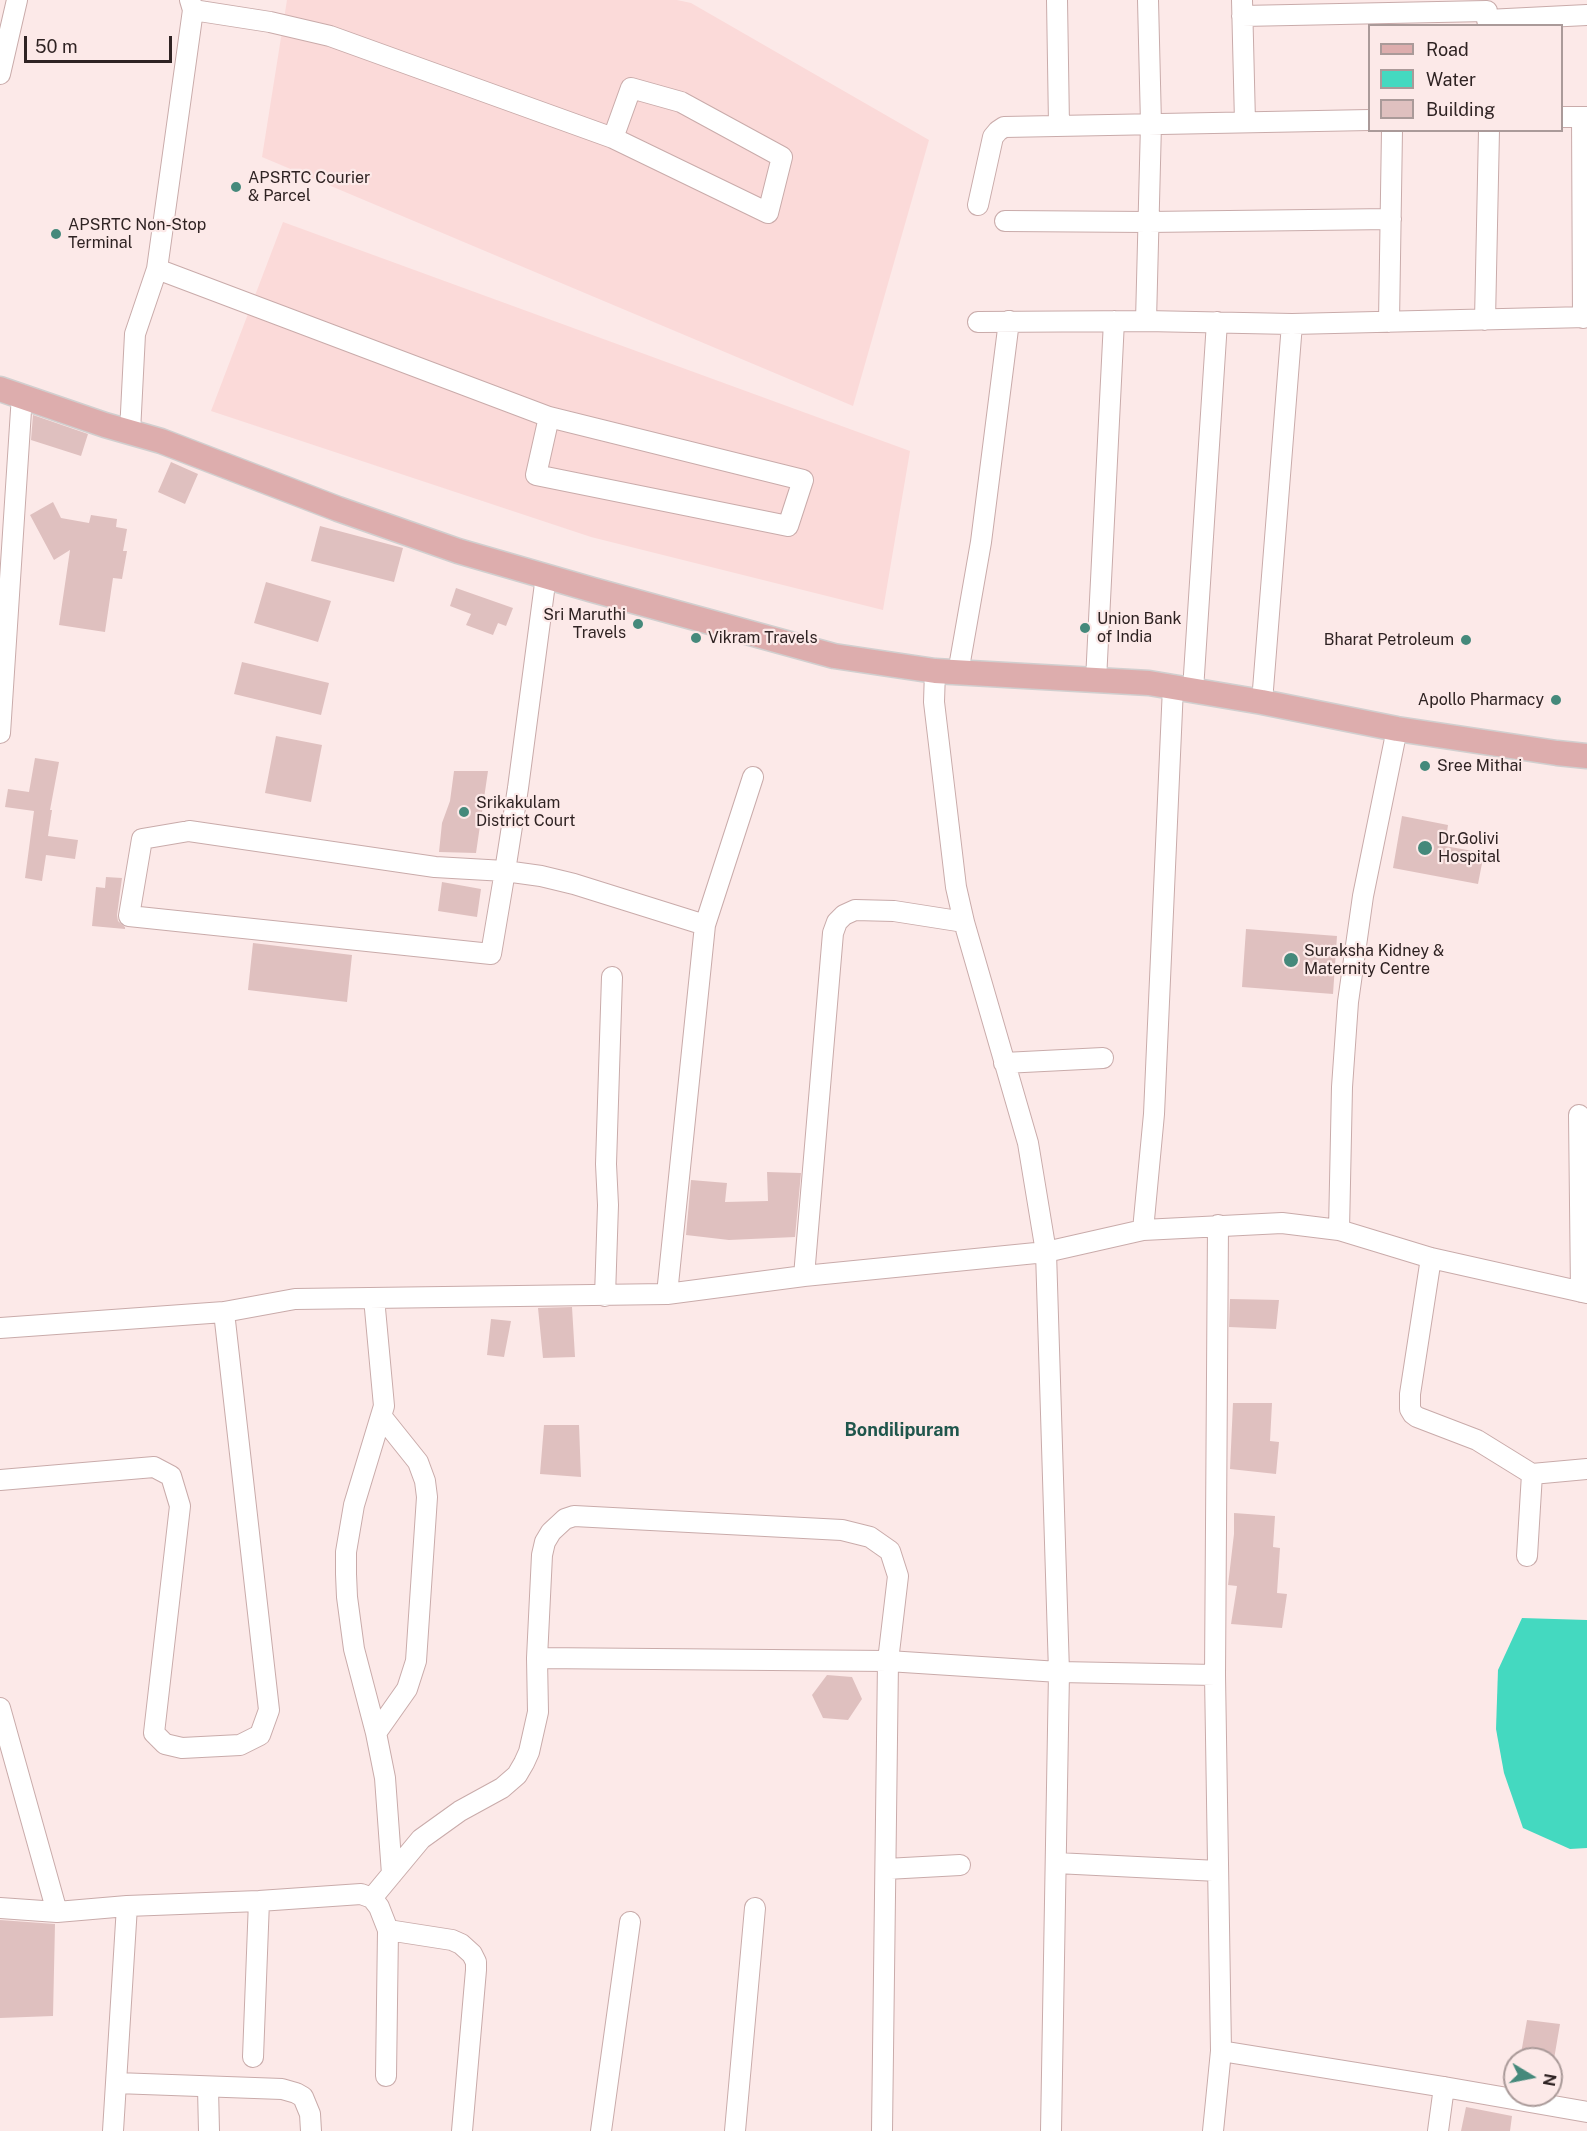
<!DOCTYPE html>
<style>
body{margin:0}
#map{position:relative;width:1587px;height:2131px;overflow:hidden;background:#fce9e8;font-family:"Public Sans",sans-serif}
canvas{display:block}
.legend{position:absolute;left:1368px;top:24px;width:195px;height:108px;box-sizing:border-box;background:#fce9e8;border:2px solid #aa9a99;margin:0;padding:8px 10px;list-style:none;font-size:18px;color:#2f2323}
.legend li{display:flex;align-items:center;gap:12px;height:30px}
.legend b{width:30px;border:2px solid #aa9a99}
.north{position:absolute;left:1503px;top:2047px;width:60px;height:60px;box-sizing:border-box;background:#fce9e8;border:2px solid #aa9a99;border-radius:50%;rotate:100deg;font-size:16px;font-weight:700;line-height:24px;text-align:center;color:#2f2323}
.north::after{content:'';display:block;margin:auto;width:21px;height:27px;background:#45897b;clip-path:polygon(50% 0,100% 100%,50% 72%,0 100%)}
.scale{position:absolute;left:24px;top:36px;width:148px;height:27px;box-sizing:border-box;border:3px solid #2f2323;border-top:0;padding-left:8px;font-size:18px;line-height:21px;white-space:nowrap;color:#2f2323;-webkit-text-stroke:4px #fce9e8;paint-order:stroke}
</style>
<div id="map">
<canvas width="1587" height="2131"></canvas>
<ul class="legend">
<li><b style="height:8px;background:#ddadad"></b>Road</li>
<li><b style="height:16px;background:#44d9c0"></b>Water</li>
<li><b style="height:16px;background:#dfc0bf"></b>Building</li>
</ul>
<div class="north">N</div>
<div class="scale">50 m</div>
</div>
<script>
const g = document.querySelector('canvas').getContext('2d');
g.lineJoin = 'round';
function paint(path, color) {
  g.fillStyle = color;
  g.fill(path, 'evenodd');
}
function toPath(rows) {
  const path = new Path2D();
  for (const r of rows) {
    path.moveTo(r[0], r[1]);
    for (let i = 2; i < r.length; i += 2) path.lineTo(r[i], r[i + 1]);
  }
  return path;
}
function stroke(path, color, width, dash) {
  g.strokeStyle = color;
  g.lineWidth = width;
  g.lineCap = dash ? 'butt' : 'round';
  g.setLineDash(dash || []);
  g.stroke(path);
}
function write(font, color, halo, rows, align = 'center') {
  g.font = font + ' "Public Sans",sans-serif';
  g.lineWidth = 4.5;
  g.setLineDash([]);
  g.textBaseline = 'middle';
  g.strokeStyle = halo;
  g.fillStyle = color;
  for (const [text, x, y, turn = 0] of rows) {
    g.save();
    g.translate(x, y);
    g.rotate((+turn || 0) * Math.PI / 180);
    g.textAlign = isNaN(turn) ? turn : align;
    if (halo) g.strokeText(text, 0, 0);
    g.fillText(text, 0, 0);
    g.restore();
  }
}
const built = toPath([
 [287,0,677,0,691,3,929,140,853,406,262,157],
 [283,222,910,451,883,610,591,537,211,411]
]);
const water = toPath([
 [1522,1618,1587,1620,1587,1848,1570,1849,1523,1828,1504,1773,1496,1729,1498,1670]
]);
const building = toPath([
 [33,415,88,434,81,456,31,440],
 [171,462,198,474,185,504,158,492],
 [53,502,61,518,89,523,91,515,117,519,116,527,127,529,123,551,127,551,122,579,113,578,105,632,59,625,70,550,54,560,30,515],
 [320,526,403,548,394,582,311,561],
 [266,582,331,601,318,642,254,623],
 [456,588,513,608,506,626,498,623,493,635,466,625,471,614,450,606],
 [242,662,329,683,321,715,234,694],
 [276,736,322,745,311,802,265,793],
 [35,758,59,762,50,810,52,810,48,836,78,840,75,859,46,855,42,881,25,878,34,811,5,807,8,789,29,792],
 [454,771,488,771,476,853,439,852,442,823,450,801],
 [1402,816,1448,825,1445,846,1484,853,1478,884,1393,868],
 [106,877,122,878,117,915,118,921,125,927,125,929,92,926,96,887,105,888],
 [442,882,481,889,477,917,438,911],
 [1246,929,1337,936,1333,994,1242,987],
 [253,943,352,955,347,1002,248,990],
 [767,1172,801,1173,795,1237,729,1240,686,1235,691,1180,727,1183,725,1202,768,1201],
 [1230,1299,1279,1300,1276,1329,1229,1327],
 [572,1307,575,1357,543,1358,538,1308],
 [491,1319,511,1321,504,1357,487,1355],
 [1233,1403,1272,1403,1270,1441,1279,1442,1276,1474,1230,1469],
 [544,1425,579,1425,581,1477,540,1474],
 [1234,1513,1275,1516,1273,1547,1280,1548,1277,1593,1287,1594,1282,1628,1231,1624,1237,1586,1228,1585,1234,1534],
 [827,1675,852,1677,862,1699,848,1720,823,1718,812,1695],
 [0,1920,55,1924,53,2016,0,2018],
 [1527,2020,1560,2024,1554,2059,1520,2059],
 [1466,2107,1512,2116,1510,2131,1461,2131]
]);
const minor = toPath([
 [1057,0,1059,125],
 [1242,0,1245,122],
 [193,10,270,22,330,36,613,138,768,213,782,157,681,102,631,88,613,138],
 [1242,16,1487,11],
 [1487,20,1587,15],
 [0,74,17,0],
 [1562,117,1587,117],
 [1582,117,1583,318],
 [978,205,993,137,998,131,1004,127,1370,120],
 [1005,221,1148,222,1391,219],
 [157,269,549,417,803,480,788,526,536,475,549,417],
 [1485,320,1489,130],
 [1146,321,1151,124,1148,0],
 [978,322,1146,321,1292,324,1587,317],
 [1389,322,1392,130],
 [130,432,135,334,157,269,193,10,190,0],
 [546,576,518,788,505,871,541,876,574,884,705,925,667,1294],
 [935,671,934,702,956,887,964,922,1028,1143,1046,1252,1059,1672,1051,2131],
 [958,673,981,542,1009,321],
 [1096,680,1114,321],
 [1193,690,1217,322],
 [1262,702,1292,324],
 [0,733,22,395],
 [189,831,435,867,505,871,491,954,129,916,142,839,189,831],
 [705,925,753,777],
 [1004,1063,1103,1058],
 [1579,1115,1581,1292],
 [1143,1230,1154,1114,1173,687],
 [1339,1230,1342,1087,1348,1002,1363,896,1397,729],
 [1431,1258,1410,1394,1410,1409,1413,1414,1417,1417,1477,1440,1532,1474,1587,1469],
 [804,1276,833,933,837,922,844,915,855,910,894,911,964,922],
 [605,1296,608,1205,606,1164,612,977],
 [374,1298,384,1406,354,1505,346,1552,346,1574,347,1597,354,1649,376,1733,385,1778,392,1874],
 [0,1328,224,1312,295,1299,667,1294,804,1276,1046,1252,1143,1230,1282,1223,1339,1230,1431,1258,1587,1293],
 [0,1480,154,1467,171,1476,180,1506,154,1733,165,1744,182,1748,240,1745,260,1735,269,1710,224,1312],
 [1527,1556,1532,1474],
 [537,1658,888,1661,1059,1672,1215,1675],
 [0,1708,57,1912],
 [376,1733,407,1689,416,1661,427,1497,425,1481,418,1462,382,1417],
 [1056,1863,1218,1871],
 [886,1869,960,1865],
 [372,1898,421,1839,460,1811,502,1788,517,1775,524,1763,529,1752,538,1712,537,1658,542,1555,545,1542,551,1532,565,1519,574,1516,842,1530,870,1537,890,1551,898,1576,888,1661,882,2131],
 [127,1906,259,1901,361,1894,372,1898,379,1907,388,1930],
 [0,1908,57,1912,127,1906,113,2131],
 [1221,2051,1444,2087,1587,2112],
 [253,2057,259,1901],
 [386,2076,388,1930,452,1940,461,1944,472,1954,476,1962,476,1970,462,2131],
 [116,2083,282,2089,296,2093,303,2097,310,2114,311,2131],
 [208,2088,209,2131],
 [601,2131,630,1922],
 [735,2131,755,1908],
 [1213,2131,1221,2051,1215,1675,1218,1225],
 [1438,2131,1444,2087]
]);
const major = toPath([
 [0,389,105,425,161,441,338,509,458,551,593,590,834,656,935,671,1149,683,1262,702,1397,729,1557,753,1587,756]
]);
const markers = [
 [236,187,6,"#45897b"],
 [56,234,6,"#45897b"],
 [638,624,6,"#45897b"],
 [1085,628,6,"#45897b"],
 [696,638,6,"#45897b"],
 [1466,640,6,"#45897b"],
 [1556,700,6,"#45897b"],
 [1425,766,6,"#45897b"],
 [464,812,6,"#45897b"],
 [1425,848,8,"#45897b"],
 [1291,960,8,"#45897b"]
];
const poiNames = [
 ["APSRTC Courier",248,178],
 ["& Parcel",248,196],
 ["APSRTC Non-Stop",68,225],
 ["Terminal",68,243],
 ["Sri Maruthi",626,615,"right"],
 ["Travels",626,633,"right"],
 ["Union Bank",1097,619],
 ["of India",1097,637],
 ["Vikram Travels",708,638],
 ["Bharat Petroleum",1454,640,"right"],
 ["Apollo Pharmacy",1544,700,"right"],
 ["Sree Mithai",1437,766],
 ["Srikakulam",476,803],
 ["District Court",476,821],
 ["Dr.Golivi",1438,839],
 ["Hospital",1438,857],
 ["Suraksha Kidney &",1304,951],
 ["Maternity Centre",1304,969]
];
const neighbourhoodNames = [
 ["Bondilipuram",902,1430]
];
paint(built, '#fbdad9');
paint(water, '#44d9c0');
paint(building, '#dfc0bf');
stroke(minor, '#c9abaa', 22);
stroke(major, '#d1cfcf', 27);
stroke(minor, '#fff', 20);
stroke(major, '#ddadad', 24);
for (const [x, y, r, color] of markers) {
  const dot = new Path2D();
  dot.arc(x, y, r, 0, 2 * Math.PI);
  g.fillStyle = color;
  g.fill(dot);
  stroke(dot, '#fce9e8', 2);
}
write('16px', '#2f2323', '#fce9e8', poiNames, 'left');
write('bold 18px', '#1f564c', '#fce9e8', neighbourhoodNames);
</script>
